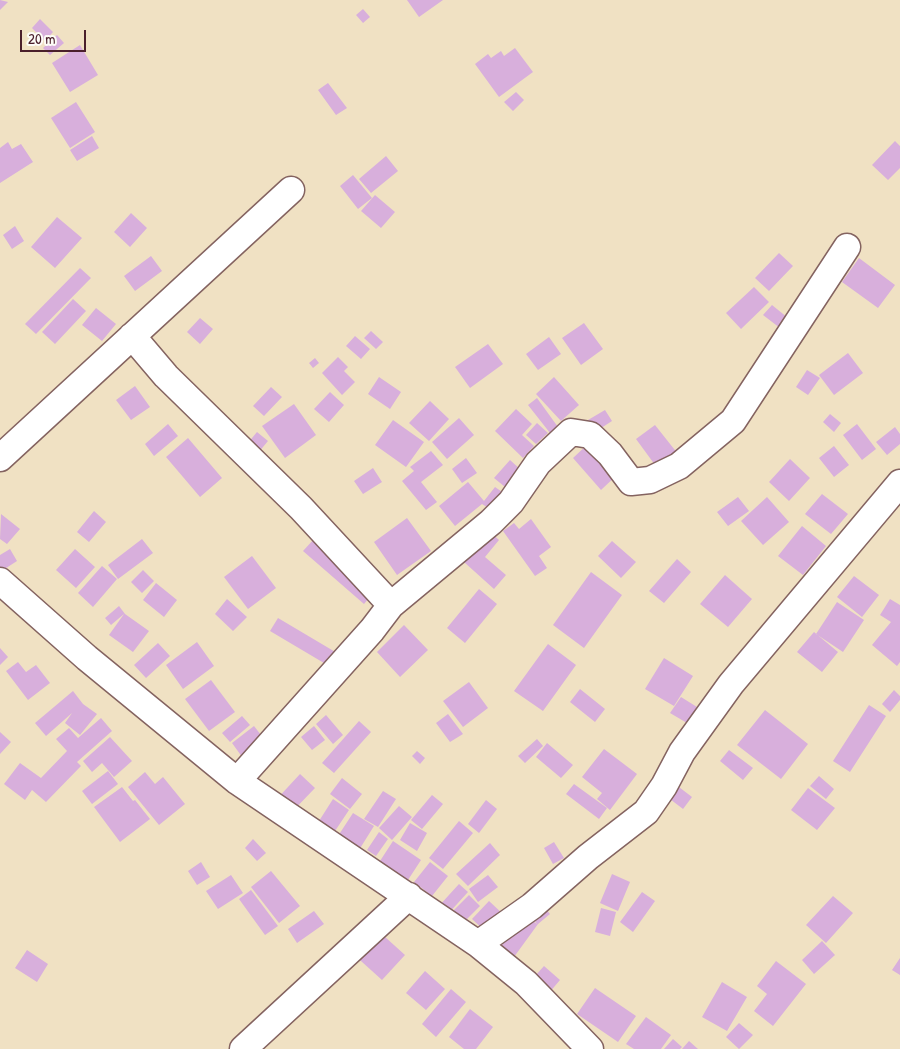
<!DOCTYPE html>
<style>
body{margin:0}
#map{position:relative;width:900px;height:1049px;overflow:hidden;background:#f0e1c3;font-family:"Patrick Hand",sans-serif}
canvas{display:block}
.scale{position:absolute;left:20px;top:30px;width:66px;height:22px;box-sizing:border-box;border:2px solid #4a1f2b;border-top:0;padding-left:6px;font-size:15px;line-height:18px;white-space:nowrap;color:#4a1f2b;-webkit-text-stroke:4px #fdfcf7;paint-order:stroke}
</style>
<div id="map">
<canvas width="900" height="1049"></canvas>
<div class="scale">20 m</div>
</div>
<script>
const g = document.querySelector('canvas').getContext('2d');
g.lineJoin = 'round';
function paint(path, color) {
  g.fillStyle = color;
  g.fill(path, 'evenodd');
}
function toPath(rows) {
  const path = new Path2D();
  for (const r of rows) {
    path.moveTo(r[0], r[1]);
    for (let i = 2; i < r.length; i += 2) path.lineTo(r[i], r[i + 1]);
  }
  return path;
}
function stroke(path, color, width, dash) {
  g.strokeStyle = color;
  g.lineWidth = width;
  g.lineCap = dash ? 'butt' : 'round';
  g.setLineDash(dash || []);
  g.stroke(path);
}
const building = toPath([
 [0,0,8,2,0,10],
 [407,0,443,0,419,17],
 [363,9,370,17,363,23,356,15],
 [40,19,53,32,45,41,32,28],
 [57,35,64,43,50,55,43,48],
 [80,45,98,75,70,92,52,63],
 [515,48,533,72,499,97,475,64,488,54,491,58,501,51,504,56],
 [328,83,347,108,336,115,318,90],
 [516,92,524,100,513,111,504,102],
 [76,102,95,132,70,148,51,118],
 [92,136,99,148,77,161,70,150],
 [895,141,900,146,900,168,888,180,872,165],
 [8,142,12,149,21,144,33,162,0,183,0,148],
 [386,156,398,171,371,193,359,179],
 [353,175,372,198,358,209,340,186],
 [375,195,395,212,381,228,361,211],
 [131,213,147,228,130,247,114,232],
 [57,217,82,238,55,268,31,247],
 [15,226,24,241,12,249,3,235],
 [779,253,793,266,769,291,755,278],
 [151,256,162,271,135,291,124,276],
 [859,258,895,285,878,308,842,282],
 [80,268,91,278,36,334,25,324],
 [754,287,769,302,741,329,726,313],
 [73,299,86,311,55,344,42,332],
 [772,305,788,318,780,328,763,315],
 [96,308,116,324,102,341,82,325],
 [200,318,213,329,200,344,187,332],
 [584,323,603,349,581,365,562,338],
 [371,331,383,342,376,349,364,338],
 [355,336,370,349,361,359,346,346],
 [549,337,561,354,538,370,526,354],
 [488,344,503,364,470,388,455,367],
 [848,353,863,373,834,395,819,375],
 [338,357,348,367,344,371,355,382,342,395,322,373],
 [315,358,319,363,313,368,309,363],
 [807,370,820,378,808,395,796,387],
 [379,377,401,392,390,409,368,394],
 [554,377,579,405,561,421,536,394],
 [135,386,150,407,131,420,116,400],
 [271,387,282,397,264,416,253,406],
 [330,392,344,405,329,422,314,409],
 [537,398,558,427,550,433,528,405],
 [430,401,449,419,429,441,409,423],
 [294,404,316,435,285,458,262,426],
 [516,409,532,424,522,435,534,446,523,458,495,431],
 [605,410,612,421,595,432,588,420],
 [830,414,841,423,834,432,823,422],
 [459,418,474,435,447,459,432,442],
 [393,420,424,442,406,467,375,445],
 [537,423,548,433,536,444,526,435],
 [168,424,178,436,154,456,145,444],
 [857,424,876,449,862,460,843,435],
 [655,425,678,454,658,469,636,439],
 [895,427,900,434,900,444,887,455,876,442],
 [257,432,268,441,258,453,247,444],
 [188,438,222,478,200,497,166,457],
 [589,443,618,474,601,490,573,458],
 [834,446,849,465,834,477,819,458],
 [431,451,443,465,421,482,437,502,426,510,402,481,414,471,410,467],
 [466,458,477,473,462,483,452,469],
 [790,459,810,478,789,501,769,482],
 [510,460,521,470,505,487,494,478],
 [373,468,382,482,363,494,354,481],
 [468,482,484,501,495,487,505,494,493,511,482,504,455,526,439,506],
 [822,494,848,514,831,534,805,514],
 [738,497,749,511,728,526,717,512],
 [767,497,789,522,763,545,741,521],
 [94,511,106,522,89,542,77,532],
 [1,514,20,529,7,544,0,539],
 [407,518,431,551,397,575,374,542],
 [531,519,551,547,539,556,547,568,535,576,503,531,514,523,519,529],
 [802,526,826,546,803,575,778,556],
 [490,532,499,540,485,557,506,575,494,589,464,562],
 [142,539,153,553,118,579,108,565],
 [314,539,374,592,364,604,303,551],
 [612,541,636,562,621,578,598,556],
 [10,549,17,561,0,572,0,555],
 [75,549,95,567,76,588,56,570],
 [252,556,276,588,248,609,224,577],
 [677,559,691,572,664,603,649,591],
 [102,566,117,579,93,607,78,593],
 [143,570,154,581,142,593,131,582],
 [591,572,622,595,584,648,553,625],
 [725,575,752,599,728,627,700,604],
 [854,576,879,595,862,617,837,597],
 [156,583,177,600,164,617,143,600],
 [479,589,497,604,465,643,447,628],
 [227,599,247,617,233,631,215,614],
 [890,599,900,605,900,662,897,666,872,645,891,622,880,615],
 [837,602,864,620,843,652,816,634],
 [119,606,125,614,149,631,133,652,109,635,124,614,111,625,105,618],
 [278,618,337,653,329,666,270,631],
 [404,625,428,650,400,677,377,652],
 [814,632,838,652,822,672,797,652],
 [197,642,214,666,183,689,166,665],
 [158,643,170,656,146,678,134,665],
 [548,644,576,665,543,711,514,691],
 [0,648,8,657,0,665],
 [664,658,693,676,674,706,645,689],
 [18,662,26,672,36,665,50,683,28,700,6,671],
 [211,680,235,712,209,731,185,699],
 [469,682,488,708,463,727,443,701],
 [580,689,605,709,595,722,570,702],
 [894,690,900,696,900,700,890,712,882,704],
 [73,691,83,704,97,714,80,735,65,723,72,713,46,736,35,723],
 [681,697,697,707,687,723,670,713],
 [869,705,886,716,850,772,833,761],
 [765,710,808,744,781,779,737,745],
 [448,714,463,734,450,742,436,723],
 [326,715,343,735,333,744,316,724],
 [242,716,250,725,230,742,222,733],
 [101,718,112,731,77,762,81,766,46,802,32,790,25,800,4,784,20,763,41,778,67,751,56,739,69,728,78,738],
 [359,721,371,732,334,773,322,763],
 [254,726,268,744,245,761,232,743],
 [314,726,325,740,312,750,301,737],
 [0,732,11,742,0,754],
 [110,737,132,761,114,777,102,763,92,772,83,761],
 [537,739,543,746,525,763,518,756],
 [547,743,573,765,561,778,536,757],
 [604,749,637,774,610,810,597,799,602,793,582,777],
 [729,750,753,768,743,780,720,761],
 [417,751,425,758,420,764,412,756],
 [108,771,118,784,92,804,82,791],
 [145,772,155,784,163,777,185,804,159,825,128,787],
 [300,774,315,788,289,815,275,801],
 [819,776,834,789,826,799,810,786],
 [342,778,362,794,350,809,330,794],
 [574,784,607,808,599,819,566,794],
 [675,784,692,797,683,809,666,796],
 [122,787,133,801,135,800,150,819,120,842,94,807],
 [808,788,835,808,817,830,791,810],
 [383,791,396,799,378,827,364,819],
 [432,795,443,804,422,829,411,820],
 [333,799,349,810,335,831,319,821],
 [486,800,497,809,479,833,468,824],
 [399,806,412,817,392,840,379,828],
 [353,813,374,826,359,850,338,836],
 [459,821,473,833,443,869,429,858],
 [410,823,427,833,417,851,400,840],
 [379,832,388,839,376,856,367,850],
 [253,839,266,853,257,861,245,848],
 [393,841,421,860,408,880,380,861],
 [554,842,564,858,553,864,544,848],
 [490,843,500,855,468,886,456,874],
 [201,862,210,877,197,885,188,871],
 [430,862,448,876,432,896,414,882],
 [271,871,300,906,279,923,251,887],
 [612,874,630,882,618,911,600,903],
 [231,875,243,893,218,909,206,891],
 [488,875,498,887,478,902,469,889],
 [459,884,468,892,447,915,438,907],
 [251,890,278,926,265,935,239,899],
 [642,892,655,901,633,932,620,922],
 [469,895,480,906,462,924,451,913],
 [833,896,853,913,826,943,806,925],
 [489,901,504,915,487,933,472,919],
 [541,903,550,914,538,924,506,968,492,958,525,915,537,924,529,913],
 [601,908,616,912,610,936,595,932],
 [314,911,324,924,297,943,288,929],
 [374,927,405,955,382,980,351,952],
 [822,941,835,955,814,974,802,960],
 [27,950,48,964,37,982,15,968],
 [900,958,900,975,892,970],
 [776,961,806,984,773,1026,754,1011,767,994,757,986],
 [544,966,560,980,543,1000,526,986],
 [425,971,445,989,426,1010,406,993],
 [722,982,747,997,727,1031,702,1017],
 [595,988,636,1016,618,1042,577,1014],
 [451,989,466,1002,436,1037,422,1024],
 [470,1009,493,1027,476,1049,464,1049,449,1037],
 [646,1017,671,1035,661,1049,634,1049,626,1044],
 [739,1023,753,1035,739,1049,726,1037],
 [673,1039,682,1047,680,1049,664,1049],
 [689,1041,698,1049,682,1049]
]);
const street = toPath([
 [132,336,166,376,301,508,391,605],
 [0,458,291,190],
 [0,581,87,658,237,781,478,944,526,983,590,1049],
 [237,781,372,630,391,605,491,522,511,502,538,463,571,432,590,435,610,454,631,482,650,480,679,466,733,421,847,247],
 [478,944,532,906,588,857,646,812,664,786,682,752,731,684,900,483],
 [243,1049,409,896]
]);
paint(building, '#d8afdc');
stroke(street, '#846360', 29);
stroke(street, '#fff', 26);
</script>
